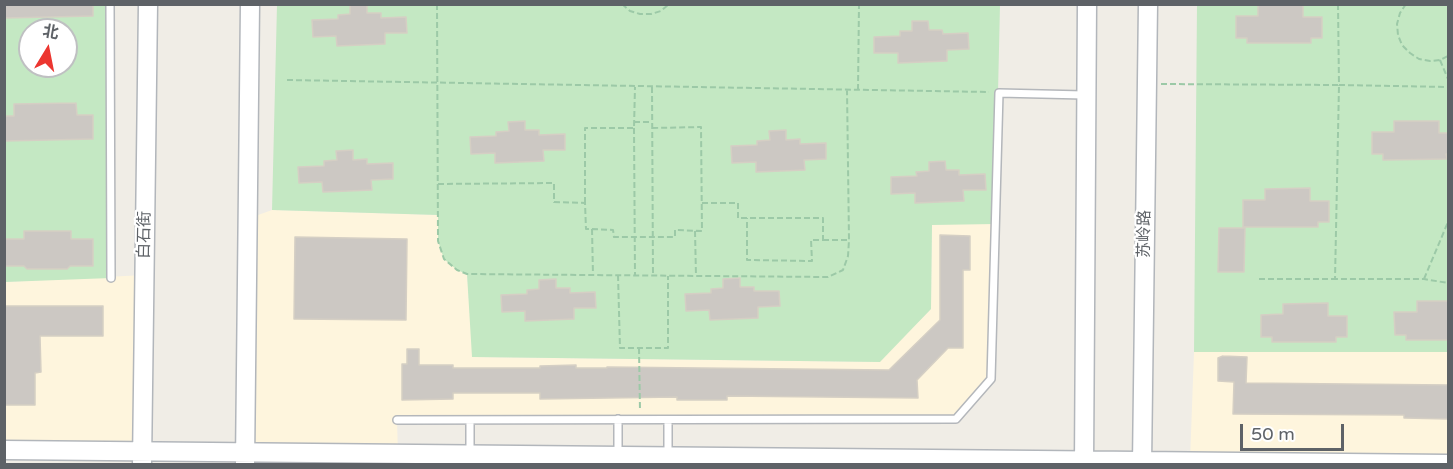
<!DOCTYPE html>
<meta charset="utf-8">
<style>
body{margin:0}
#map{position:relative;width:1453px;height:469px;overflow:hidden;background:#f0ede6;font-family:"Varela Round","Noto Sans SC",sans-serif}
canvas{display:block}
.frame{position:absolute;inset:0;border:6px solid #5e6267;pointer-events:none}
.north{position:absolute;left:18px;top:18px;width:60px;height:60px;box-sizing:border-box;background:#fff;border:2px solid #bfc0c2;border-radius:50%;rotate:10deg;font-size:16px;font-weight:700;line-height:24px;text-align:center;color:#5e6267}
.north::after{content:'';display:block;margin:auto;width:21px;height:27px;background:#ec3630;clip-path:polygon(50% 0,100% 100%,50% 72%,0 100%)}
.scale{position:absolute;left:1240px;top:424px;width:104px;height:27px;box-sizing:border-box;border:3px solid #5e6267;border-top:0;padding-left:8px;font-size:18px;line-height:21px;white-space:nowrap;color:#5e6267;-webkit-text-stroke:4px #fff;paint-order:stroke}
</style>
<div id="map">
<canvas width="1453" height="469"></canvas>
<div class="frame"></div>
<div class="north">北</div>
<div class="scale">50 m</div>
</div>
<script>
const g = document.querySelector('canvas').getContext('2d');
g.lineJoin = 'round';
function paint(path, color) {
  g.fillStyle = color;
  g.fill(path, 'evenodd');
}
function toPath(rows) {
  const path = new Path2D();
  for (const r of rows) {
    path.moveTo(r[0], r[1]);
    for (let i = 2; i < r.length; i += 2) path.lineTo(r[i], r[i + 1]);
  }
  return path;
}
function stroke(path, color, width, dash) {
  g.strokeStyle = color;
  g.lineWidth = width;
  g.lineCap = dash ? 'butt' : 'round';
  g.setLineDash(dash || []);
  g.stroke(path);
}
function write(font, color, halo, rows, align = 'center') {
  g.font = font + ' "Varela Round","Noto Sans SC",sans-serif';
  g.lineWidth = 4.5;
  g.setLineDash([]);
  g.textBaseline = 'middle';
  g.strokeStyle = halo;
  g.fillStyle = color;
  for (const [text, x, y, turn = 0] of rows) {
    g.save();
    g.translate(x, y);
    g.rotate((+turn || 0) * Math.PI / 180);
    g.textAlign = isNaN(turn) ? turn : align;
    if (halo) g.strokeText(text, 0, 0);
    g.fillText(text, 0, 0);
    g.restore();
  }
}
const commercial = toPath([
 [272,210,438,215,438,241,457,270,467,274,473,357,879,362,931,309,932,224,995,224,991,379,956,419,397,420,398,454,245,452,247,219],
 [145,275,142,451,5,450,4,282],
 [1194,352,1448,352,1448,464,1190,461]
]);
const green = toPath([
 [4,5,110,5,111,278,5,282],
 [30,30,66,30,66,66,30,66],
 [277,5,1000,5,995,224,932,225,931,309,880,362,472,357,467,274,457,270,444,259,438,241,438,215,272,210],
 [1197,5,1448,5,1448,352,1194,352]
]);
const building = toPath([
 [4,4,93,4,93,16,4,18,4,4],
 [367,4,367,13,381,13,381,18,406,17,407,33,385,33,385,44,337,46,336,36,313,37,312,20,338,19,338,15,350,14,350,5,367,4],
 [1258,5,1303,5,1303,17,1322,17,1322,38,1311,38,1311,43,1247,43,1247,38,1236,38,1236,16,1258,16,1258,5],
 [912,21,928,21,929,30,942,30,943,34,968,33,969,49,947,50,947,61,898,63,898,53,874,53,874,37,900,36,900,31,912,31,912,21],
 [76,103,77,115,93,115,93,139,4,141,4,116,14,116,14,104,76,103],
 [525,121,525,130,539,130,539,135,565,134,565,150,543,150,544,161,495,163,495,153,471,154,470,137,496,136,496,132,509,131,508,122,525,121],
 [1394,121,1439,121,1439,133,1449,133,1449,154,1446,154,1447,159,1383,160,1383,154,1372,154,1372,132,1394,132,1394,121],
 [786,130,786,140,800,139,800,144,826,143,826,159,804,160,805,170,756,172,756,162,732,163,731,146,757,145,757,141,770,140,769,131,786,130],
 [353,150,353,160,367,159,367,164,393,163,393,179,371,180,372,190,323,192,322,182,299,183,298,167,324,166,324,161,337,160,336,151,353,150],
 [945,161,946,170,959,170,959,175,985,174,986,190,963,190,964,201,915,203,915,193,891,194,891,177,917,176,916,172,929,171,929,162,945,161],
 [1310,188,1310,201,1329,201,1329,222,1318,222,1318,227,1243,227,1243,200,1265,200,1265,189,1310,188],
 [1219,228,1245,228,1244,272,1218,272,1219,228],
 [24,231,71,231,71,239,93,239,93,266,70,266,67,269,27,269,24,266,4,266,4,239,24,239,24,231],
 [940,235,970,236,970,270,963,270,963,348,948,348,917,380,918,398,727,396,727,400,677,400,677,397,540,399,540,393,453,393,453,399,402,400,402,364,407,364,407,349,419,349,419,365,453,365,453,368,540,368,540,366,576,365,576,368,607,368,607,367,889,370,940,320,940,235],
 [295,237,407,239,406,320,294,319,295,237],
 [740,278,740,287,754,287,754,291,779,291,780,306,758,307,758,318,710,320,709,310,686,311,685,294,711,293,711,289,723,288,723,279,740,278],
 [556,279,556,288,570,288,570,293,595,292,596,308,574,308,574,319,525,321,525,311,502,312,501,295,527,294,527,290,539,289,539,280,556,279],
 [1417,301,1449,301,1449,340,1406,340,1406,335,1395,335,1394,312,1417,312,1417,301],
 [1328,303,1328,316,1347,316,1347,337,1336,337,1336,342,1272,342,1272,337,1261,337,1261,315,1283,314,1283,304,1328,303],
 [4,306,103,306,103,336,40,336,41,372,35,373,35,405,4,405,4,306],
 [1223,356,1247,357,1246,383,1449,385,1449,419,1404,418,1404,415,1233,414,1234,382,1218,381,1218,358,1223,356]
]);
const path = toPath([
 [437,4,438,241,444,259,457,270,467,274,828,277,843,270,848,256,849,240,847,90],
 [622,4,630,11,640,14,651,14,661,11,669,4],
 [1338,4,1339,85,1448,87],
 [1406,4,1400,13,1397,24,1398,35,1402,45,1410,53,1419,59,1430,61,1440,60,1448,56],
 [1440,60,1448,79],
 [287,80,989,92],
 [1161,84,1339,85,1335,279,1424,279,1448,283],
 [652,87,653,276],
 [858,90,859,4],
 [634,122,652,122],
 [634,128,635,275],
 [438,184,554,183,554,202,585,203,586,229,592,229,593,275],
 [585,203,585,128,634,128,635,87],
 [702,203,738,203,738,218,823,218,823,240,811,240,812,261,747,260,747,218],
 [592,229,613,230,614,237,675,237,675,230,702,231,701,127,652,128],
 [695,231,696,276],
 [823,240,849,240],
 [618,275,620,348,668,348,668,276],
 [1259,279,1335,279],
 [1424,279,1448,222],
 [639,348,640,411]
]);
const lane = toPath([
 [110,4,111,278],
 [397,420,956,419,991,379,999,93,1084,95],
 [470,420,470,453],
 [668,420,668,456],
 [618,456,618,419]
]);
const secondary = toPath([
 [4,450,1448,464],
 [245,463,250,4],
 [142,464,148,4],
 [1084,464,1087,4],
 [1142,464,1148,4]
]);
const streetNames = [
 ["苏岭路",1145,234,-89],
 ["白石街",145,235,-89]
];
paint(commercial, '#fef5dd');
paint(green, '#c4e8c3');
paint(building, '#ccc8c3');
stroke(building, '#d5cfc4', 1.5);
stroke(lane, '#b4b7bb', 10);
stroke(secondary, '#b2b6bb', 21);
stroke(path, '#9cc9a7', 2, [6, 3]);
stroke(lane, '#fff', 7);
stroke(secondary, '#fff', 18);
write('16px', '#5e6267', '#fff', streetNames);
</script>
